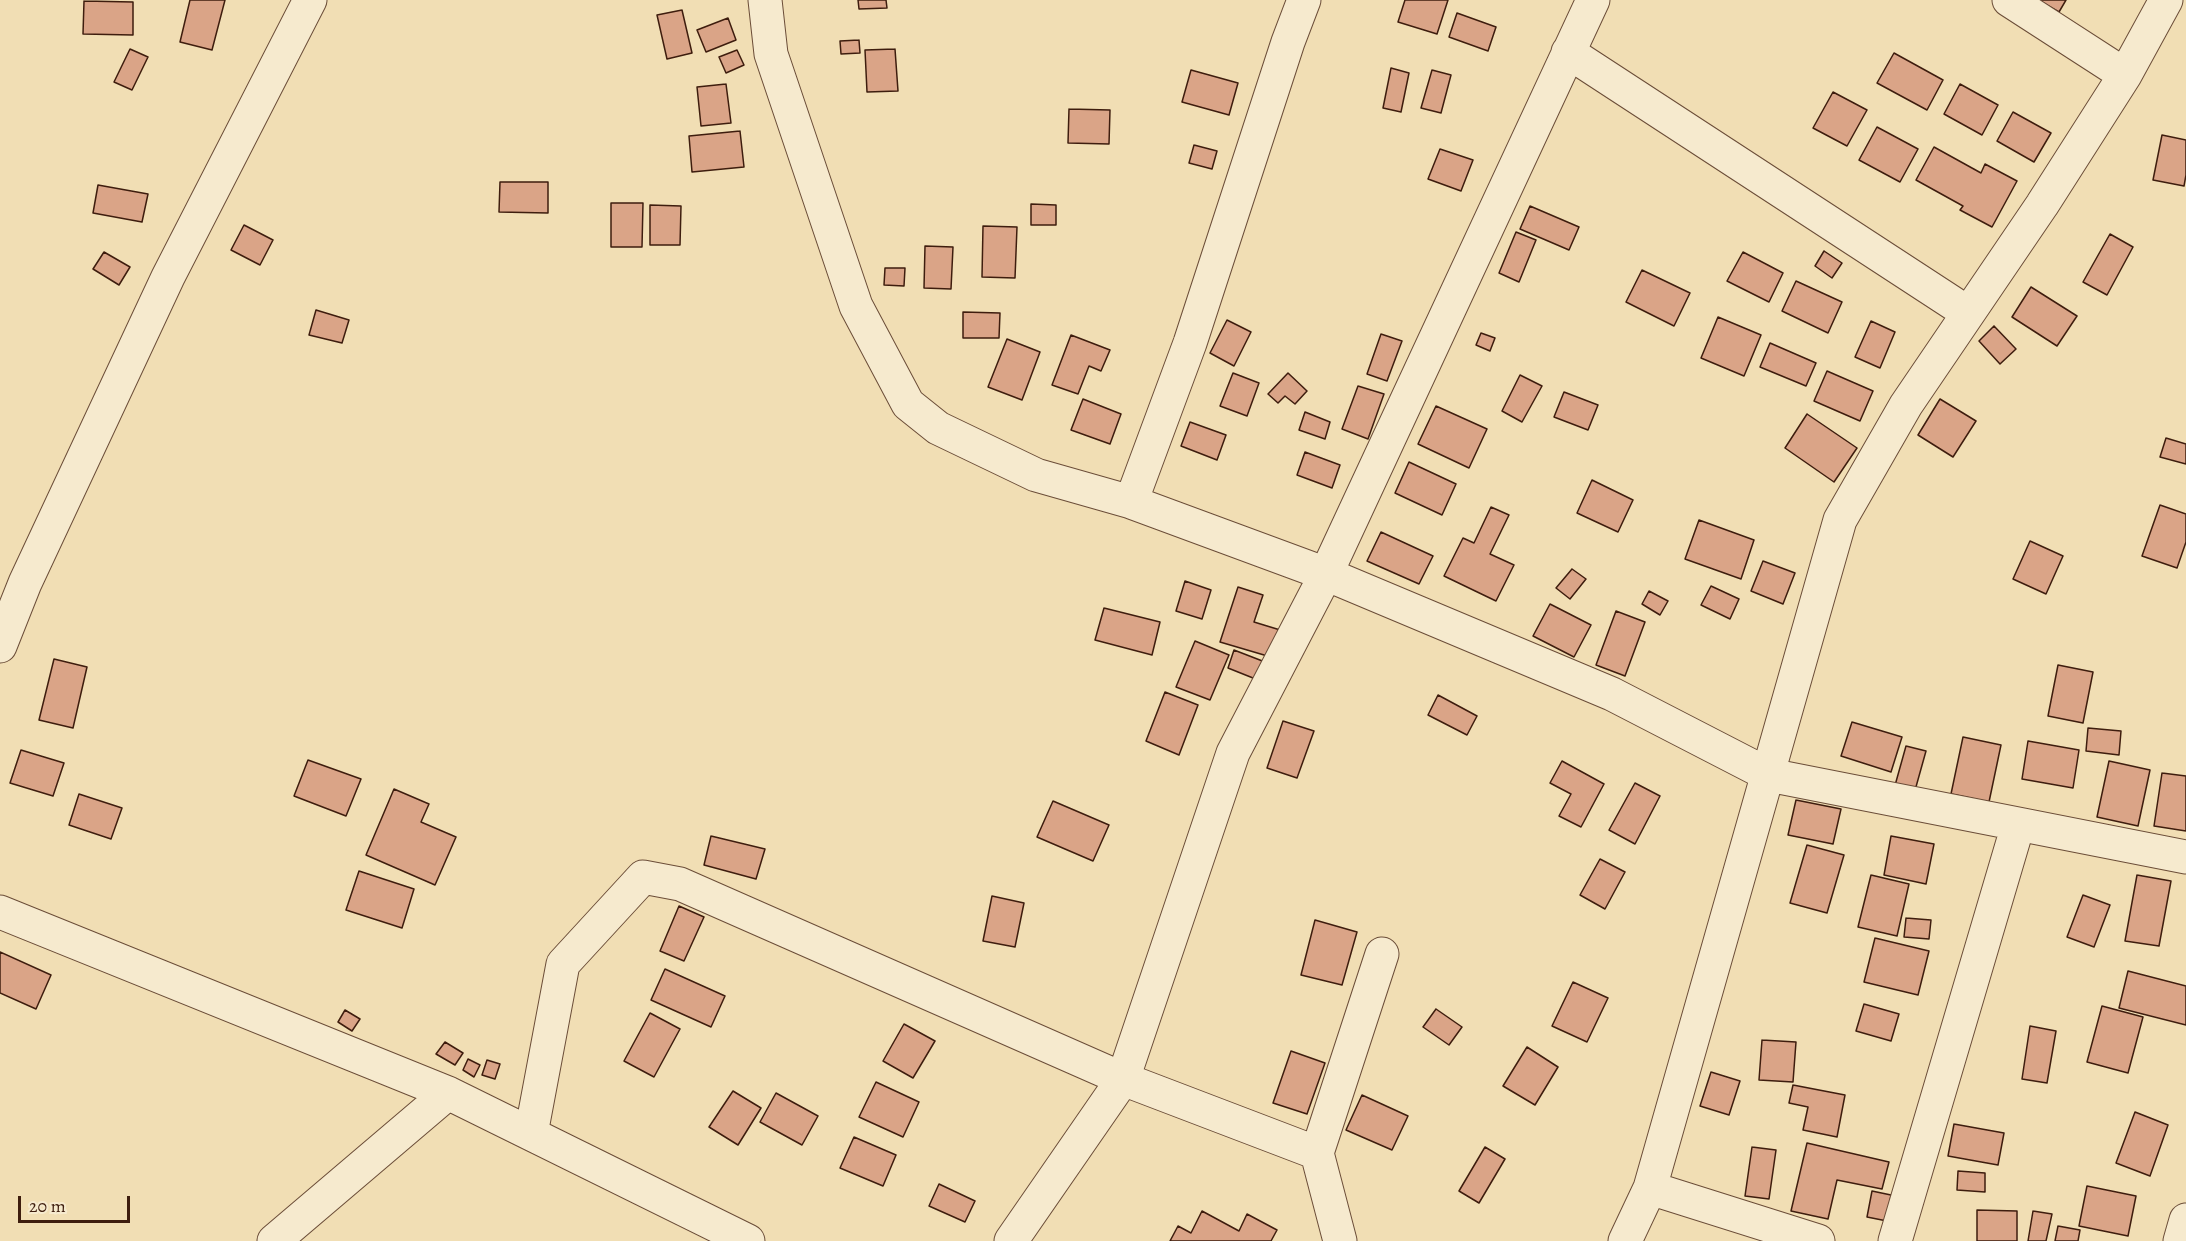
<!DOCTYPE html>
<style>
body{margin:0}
#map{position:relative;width:2186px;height:1241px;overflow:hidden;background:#f1deb4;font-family:Alegreya,serif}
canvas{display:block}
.scale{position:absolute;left:18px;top:1196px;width:112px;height:27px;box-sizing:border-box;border:3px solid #3e1d0e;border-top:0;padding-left:8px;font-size:18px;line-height:21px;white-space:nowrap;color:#3e1d0e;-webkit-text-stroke:4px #f6eace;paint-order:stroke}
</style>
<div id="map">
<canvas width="2186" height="1241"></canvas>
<div class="scale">20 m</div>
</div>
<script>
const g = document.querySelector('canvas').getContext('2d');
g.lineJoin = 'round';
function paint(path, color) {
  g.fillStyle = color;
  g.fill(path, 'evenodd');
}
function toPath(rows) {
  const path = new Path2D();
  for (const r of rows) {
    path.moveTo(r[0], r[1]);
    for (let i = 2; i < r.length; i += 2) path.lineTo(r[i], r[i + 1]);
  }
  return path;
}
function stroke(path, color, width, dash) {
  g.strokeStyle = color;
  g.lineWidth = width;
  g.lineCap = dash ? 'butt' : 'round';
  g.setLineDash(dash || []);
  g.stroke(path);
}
const building = toPath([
 [190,0,225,0,212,50,180,42,190,0],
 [858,0,886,0,887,8,859,9,858,0],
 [1405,0,1448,0,1437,34,1398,22,1405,0],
 [2038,0,2066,0,2059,12,2038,0],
 [84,1,133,2,133,35,83,34,84,1],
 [682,10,692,53,667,59,657,15,682,10],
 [1457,13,1496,27,1488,51,1449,37,1457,13],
 [728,18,736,40,706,52,697,30,728,18],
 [859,40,860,53,841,54,840,41,859,40],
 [130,49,148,57,132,90,114,82,130,49],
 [895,49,898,91,867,92,865,50,895,49],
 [737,50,744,65,726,73,719,57,737,50],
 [1894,53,1943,80,1927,110,1877,83,1894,53],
 [1391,68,1409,73,1401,112,1383,108,1391,68],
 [1191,70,1238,83,1229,115,1182,102,1191,70],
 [1432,70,1451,75,1441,113,1421,108,1432,70],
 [726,84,731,123,701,126,697,87,726,84],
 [1960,84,1998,105,1982,135,1944,114,1960,84],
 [1833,92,1867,110,1847,146,1813,128,1833,92],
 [1069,109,1110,110,1109,144,1068,143,1069,109],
 [2013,112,2051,133,2034,162,1997,141,2013,112],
 [1877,127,1918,149,1900,182,1859,160,1877,127],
 [740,131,744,167,692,172,689,136,740,131],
 [2162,135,2186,140,2186,175,2184,186,2153,180,2162,135],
 [1194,145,1217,151,1212,169,1189,163,1194,145],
 [1934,147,1981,173,1985,164,2017,181,1992,227,1960,210,1963,206,1916,180,1934,147],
 [1440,149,1473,160,1461,191,1428,179,1440,149],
 [500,182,548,182,548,213,499,212,500,182],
 [98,185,148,194,142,222,93,213,98,185],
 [611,203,643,203,642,247,611,247,611,203],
 [1031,204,1056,205,1056,225,1031,225,1031,204],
 [650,205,681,206,680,245,650,245,650,205],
 [1530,206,1579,227,1569,250,1520,229,1530,206],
 [244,225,273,240,260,265,231,250,244,225],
 [983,226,1017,227,1015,278,982,277,983,226],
 [1516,232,1536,240,1519,282,1499,273,1516,232],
 [2110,234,2133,247,2107,295,2083,282,2110,234],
 [925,246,953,247,951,289,924,288,925,246],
 [1824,251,1842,263,1832,278,1815,266,1824,251],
 [104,252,130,267,119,285,93,269,104,252],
 [1743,252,1783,273,1769,302,1727,281,1743,252],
 [885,268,905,268,904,286,884,285,885,268],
 [1642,270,1690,293,1674,326,1626,302,1642,270],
 [1796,281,1842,302,1828,333,1782,311,1796,281],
 [2031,287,2077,316,2057,346,2012,317,2031,287],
 [316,310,349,320,342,343,309,335,316,310],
 [963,312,1000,313,999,338,963,338,963,312],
 [1718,317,1761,335,1744,376,1701,358,1718,317],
 [1227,320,1251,332,1234,366,1210,353,1227,320],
 [1871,321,1895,332,1880,368,1855,357,1871,321],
 [1994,326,2016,349,2000,364,1979,341,1994,326],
 [1481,333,1495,338,1490,351,1476,345,1481,333],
 [1381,334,1402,341,1387,381,1367,374,1381,334],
 [1071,335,1110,350,1101,371,1089,366,1078,394,1052,385,1071,335],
 [1007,339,1040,352,1022,400,988,387,1007,339],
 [1770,343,1816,363,1806,386,1760,367,1770,343],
 [1827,371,1873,391,1860,421,1814,401,1827,371],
 [1233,373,1259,383,1247,416,1220,406,1233,373],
 [1288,373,1307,391,1295,404,1285,396,1278,403,1268,394,1288,373],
 [1520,375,1542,386,1522,422,1502,411,1520,375],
 [1358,386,1384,394,1368,439,1342,429,1358,386],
 [1564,392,1598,405,1588,430,1554,417,1564,392],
 [1083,399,1121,414,1110,444,1071,430,1083,399],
 [1940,399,1976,421,1953,457,1918,435,1940,399],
 [1436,406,1487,429,1469,468,1418,444,1436,406],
 [1305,412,1330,422,1325,439,1299,430,1305,412],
 [1807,414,1857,448,1834,482,1785,448,1807,414],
 [1190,422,1226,435,1217,460,1181,446,1190,422],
 [2166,438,2186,444,2186,464,2160,457,2166,438],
 [1305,452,1340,465,1332,488,1297,475,1305,452],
 [1409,462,1456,484,1442,515,1395,493,1409,462],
 [1592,480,1633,500,1618,532,1577,513,1592,480],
 [2160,505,2186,514,2186,542,2177,568,2142,556,2160,505],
 [1491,507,1509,515,1490,554,1514,565,1496,601,1444,576,1463,538,1474,543,1491,507],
 [1699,520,1754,540,1741,579,1685,559,1699,520],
 [1381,532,1433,556,1419,584,1367,561,1381,532],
 [2030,541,2063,556,2046,594,2013,579,2030,541],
 [1763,561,1795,573,1783,604,1751,591,1763,561],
 [1572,569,1586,579,1570,599,1556,588,1572,569],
 [1185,581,1211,590,1202,619,1176,611,1185,581],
 [1711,586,1739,599,1730,619,1701,605,1711,586],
 [1238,587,1263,595,1254,622,1290,633,1281,660,1220,642,1238,587],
 [1649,591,1668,601,1660,615,1642,604,1649,591],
 [1550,604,1591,625,1574,657,1533,636,1550,604],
 [1104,608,1160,622,1152,655,1095,640,1104,608],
 [1616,611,1645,622,1625,676,1596,665,1616,611],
 [1195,641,1229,655,1210,700,1176,687,1195,641],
 [1234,650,1265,662,1258,680,1228,668,1234,650],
 [54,659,87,667,73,728,39,720,54,659],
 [2058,665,2093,672,2083,723,2048,716,2058,665],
 [1165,692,1198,705,1179,755,1146,741,1165,692],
 [1438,695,1477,716,1467,735,1428,715,1438,695],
 [1283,721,1314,731,1297,778,1267,768,1283,721],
 [1852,722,1902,737,1891,772,1841,756,1852,722],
 [2088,728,2121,731,2119,755,2086,751,2088,728],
 [1963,737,2001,745,1989,802,1951,794,1963,737],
 [2028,741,2079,750,2073,788,2022,779,2028,741],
 [1906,746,1926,751,1914,794,1894,789,1906,746],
 [21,750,64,763,53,796,10,783,21,750],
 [308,760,361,779,346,816,294,796,308,760],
 [1562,761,1604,784,1581,827,1559,816,1571,794,1550,783,1562,761],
 [2109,761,2150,770,2138,826,2097,817,2109,761],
 [2162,773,2186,776,2186,831,2154,826,2162,773],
 [1635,783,1660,796,1635,844,1609,830,1635,783],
 [394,789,429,804,421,822,456,837,435,885,366,855,394,789],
 [79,794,122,808,111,839,69,825,79,794],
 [1796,800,1841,809,1833,844,1788,835,1796,800],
 [1053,801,1109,825,1093,861,1037,837,1053,801],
 [711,836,765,849,756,879,704,865,711,836],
 [1891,836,1934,844,1926,884,1884,875,1891,836],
 [1807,845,1844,855,1827,913,1790,903,1807,845],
 [1600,859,1625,872,1605,909,1580,895,1600,859],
 [359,871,414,889,402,928,346,910,359,871],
 [1871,875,1909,884,1897,936,1858,927,1871,875],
 [2137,875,2171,881,2159,946,2125,941,2137,875],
 [2083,895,2110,905,2094,947,2067,937,2083,895],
 [992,896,1024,903,1015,947,983,941,992,896],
 [679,906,704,917,684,961,660,951,679,906],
 [1906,918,1931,920,1929,939,1904,937,1906,918],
 [1315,920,1357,932,1342,985,1301,975,1315,920],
 [1875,938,1929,951,1918,995,1864,982,1875,938],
 [0,952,51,975,36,1009,0,993,0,952],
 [665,969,725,996,711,1027,651,1000,665,969],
 [2128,971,2186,986,2186,1025,2119,1008,2128,971],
 [1573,982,1608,998,1587,1042,1552,1026,1573,982],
 [1864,1004,1899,1014,1891,1041,1856,1031,1864,1004],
 [2102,1006,2143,1017,2128,1073,2087,1062,2102,1006],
 [1436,1009,1462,1027,1449,1045,1423,1027,1436,1009],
 [345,1010,360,1019,352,1031,338,1022,345,1010],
 [650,1013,680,1029,654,1077,624,1061,650,1013],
 [904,1024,935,1041,913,1078,883,1061,904,1024],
 [2030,1026,2056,1031,2047,1083,2022,1079,2030,1026],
 [1762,1040,1796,1042,1793,1082,1759,1080,1762,1040],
 [445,1042,463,1053,455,1065,436,1054,445,1042],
 [1527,1047,1558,1067,1535,1105,1503,1086,1527,1047],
 [1291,1051,1325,1063,1307,1114,1273,1103,1291,1051],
 [468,1059,480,1065,474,1077,463,1070,468,1059],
 [487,1060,500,1064,495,1079,482,1075,487,1060],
 [1711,1072,1740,1081,1729,1115,1700,1106,1711,1072],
 [876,1082,919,1102,903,1137,859,1117,876,1082],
 [1793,1085,1845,1095,1837,1137,1803,1130,1808,1107,1789,1103,1793,1085],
 [733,1091,761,1108,738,1145,709,1127,733,1091],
 [776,1093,818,1116,802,1145,760,1122,776,1093],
 [1362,1095,1408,1116,1392,1150,1346,1130,1362,1095],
 [2135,1112,2168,1125,2150,1176,2116,1163,2135,1112],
 [1954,1124,2004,1133,1998,1165,1948,1156,1954,1124],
 [854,1137,896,1155,883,1186,840,1168,854,1137],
 [1807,1143,1889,1162,1882,1189,1837,1180,1828,1219,1791,1211,1807,1143],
 [1485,1147,1505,1159,1479,1203,1459,1191,1485,1147],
 [1752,1147,1776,1150,1769,1199,1745,1196,1752,1147],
 [1958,1171,1985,1173,1985,1192,1957,1190,1958,1171],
 [939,1184,975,1201,965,1222,929,1206,939,1184],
 [2087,1186,2136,1196,2128,1236,2079,1226,2087,1186],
 [1872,1191,1891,1195,1887,1221,1867,1217,1872,1191],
 [1977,1210,2017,1211,2017,1241,1977,1241,1977,1210],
 [1202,1211,1239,1231,1247,1214,1277,1230,1271,1241,1170,1241,1178,1226,1191,1233,1202,1211],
 [2033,1211,2052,1214,2046,1241,2028,1241,2033,1211],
 [2058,1226,2080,1230,2078,1241,2055,1241,2058,1226]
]);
const minor = toPath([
 [765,0,771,54,856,306,908,404,938,428,1036,475,1131,502,1326,574,1612,694,1769,775,2186,857],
 [2009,0,2125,75],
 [1568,52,1968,313],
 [1131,502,1190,343,1288,42,1304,0],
 [0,646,25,583,168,277,310,0],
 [0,912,448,1093,748,1241],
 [531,1134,563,964,643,877,680,884,1123,1079,1317,1153,1382,954],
 [1317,1153,1340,1241],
 [1650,1188,1818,1241],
 [274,1241,448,1093],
 [1011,1241,1123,1079,1233,753,1326,574,1593,0],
 [1625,1241,1650,1188,1840,520,1906,405,2042,205,2125,75,2166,0],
 [1895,1241,2018,825],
 [2180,1241,2186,1220]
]);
paint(building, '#daa487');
stroke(building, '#3e1d0e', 1.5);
stroke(minor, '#6b4d38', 35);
stroke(minor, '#f6eace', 33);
</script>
